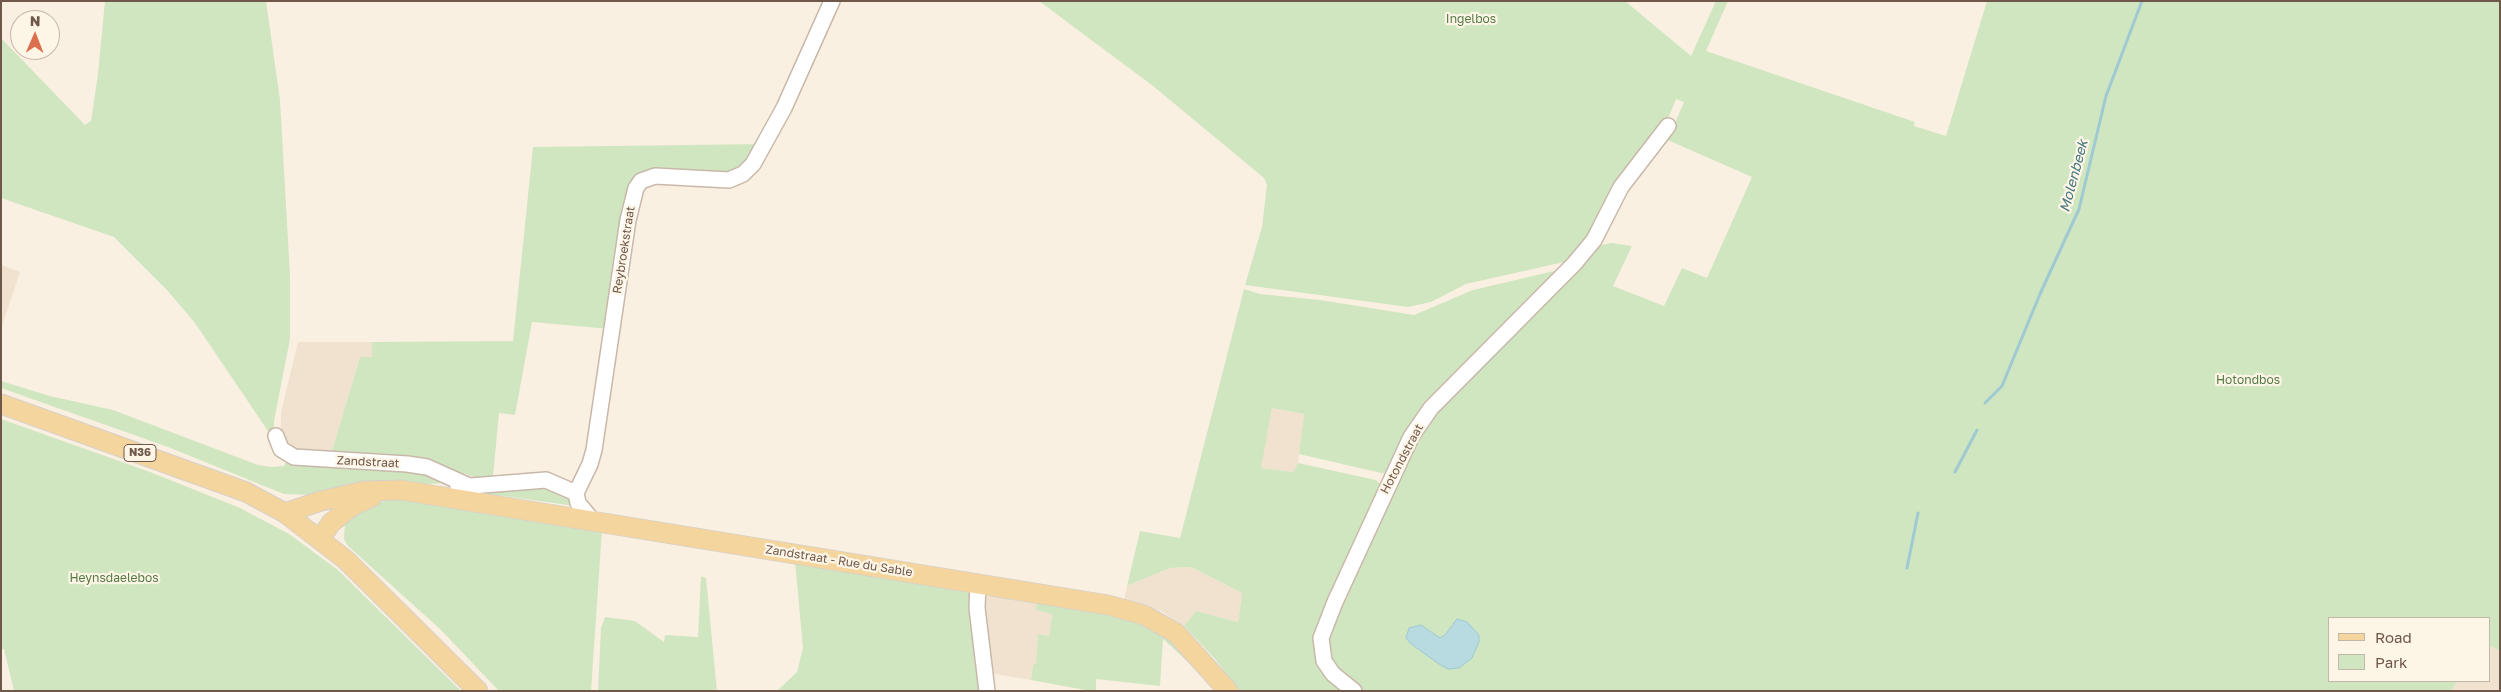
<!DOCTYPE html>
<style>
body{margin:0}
#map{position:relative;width:2501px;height:692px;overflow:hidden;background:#faf0e1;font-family:"Golos Text",sans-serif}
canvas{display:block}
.frame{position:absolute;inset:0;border:2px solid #6f574a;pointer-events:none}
.legend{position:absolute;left:2328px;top:617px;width:162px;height:65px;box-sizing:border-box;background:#fdf5e6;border:1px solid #c4b6a8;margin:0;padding:6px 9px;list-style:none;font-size:15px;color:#6f574a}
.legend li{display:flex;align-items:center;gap:10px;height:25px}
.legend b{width:25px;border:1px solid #c4b6a8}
.north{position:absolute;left:10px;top:10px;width:50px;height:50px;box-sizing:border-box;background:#fdf5e6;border:1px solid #c4b6a8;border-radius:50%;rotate:1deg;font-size:14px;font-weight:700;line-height:20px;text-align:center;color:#6f574a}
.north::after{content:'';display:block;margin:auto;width:18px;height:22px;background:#dc6f4e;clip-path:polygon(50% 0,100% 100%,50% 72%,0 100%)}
</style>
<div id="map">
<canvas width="2501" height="692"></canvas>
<div class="frame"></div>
<ul class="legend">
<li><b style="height:6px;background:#f4d59d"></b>Road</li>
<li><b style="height:14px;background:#d0e6c1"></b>Park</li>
</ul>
<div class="north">N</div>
</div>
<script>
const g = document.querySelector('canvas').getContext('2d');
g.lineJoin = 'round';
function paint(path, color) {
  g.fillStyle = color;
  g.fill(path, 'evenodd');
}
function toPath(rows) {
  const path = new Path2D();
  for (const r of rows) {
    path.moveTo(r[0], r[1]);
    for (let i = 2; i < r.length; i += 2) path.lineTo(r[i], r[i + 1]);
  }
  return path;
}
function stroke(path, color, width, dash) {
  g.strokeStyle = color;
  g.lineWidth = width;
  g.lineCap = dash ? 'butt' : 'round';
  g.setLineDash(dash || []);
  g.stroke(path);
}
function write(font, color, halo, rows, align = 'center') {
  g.font = font + ' "Golos Text",sans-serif';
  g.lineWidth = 4.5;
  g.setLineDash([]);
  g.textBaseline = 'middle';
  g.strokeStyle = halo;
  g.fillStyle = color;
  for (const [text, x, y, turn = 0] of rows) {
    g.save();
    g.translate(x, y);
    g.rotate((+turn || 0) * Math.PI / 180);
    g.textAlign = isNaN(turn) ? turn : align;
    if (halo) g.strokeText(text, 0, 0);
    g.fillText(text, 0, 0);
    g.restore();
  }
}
const residential = toPath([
 [1,265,20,272,1,329],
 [298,342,372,342,372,357,360,357,331,454,289,450,281,433,281,412],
 [1272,408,1304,414,1298,463,1293,472,1260,468],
 [1191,567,1242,593,1238,622,1196,611,1184,626,1161,611,1124,600,1127,586,1170,568],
 [982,593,1037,603,1036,610,1052,613,1049,636,1038,634,1036,664,1033,664,1031,680,989,673],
 [2490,646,2500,651,2500,691,2451,691,2457,681,2490,681]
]);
const green = toPath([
 [105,1,266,1,280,100,290,275,290,339,274,421,274,440,195,323,167,290,114,237,1,198,1,38,85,125,91,121,98,74],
 [1039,1,1625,1,1691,56,1716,1,1728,1,1706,51,1915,122,1914,126,1946,136,1987,1,2500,1,2500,651,2490,646,2490,618,2330,618,2330,681,2457,681,2451,691,1360,691,1329,663,1326,635,1406,458,1431,418,1596,246,1612,243,1632,246,1613,286,1664,306,1682,268,1707,278,1752,177,1663,138,1672,130,1684,102,1676,99,1665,126,1573,260,1466,284,1431,302,1408,307,1245,285,1262,227,1267,185,1264,178,1153,86],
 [762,144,735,174,644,174,609,329,532,322,515,415,499,413,493,476,474,477,429,461,331,454,360,357,372,357,372,342,513,341,533,147],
 [1567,268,1457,377,1390,475,1299,454,1304,414,1272,408,1261,468,1293,472,1298,463,1376,480,1381,485,1319,633,1314,653,1349,691,1239,691,1215,659,1184,626,1196,611,1238,622,1242,593,1191,567,1170,568,1127,586,1140,531,1180,538,1244,289,1260,294,1320,300,1414,315,1473,290],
 [1,381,50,396,113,410,258,465,272,467,284,466,287,460,412,467,447,483,356,488,309,495,284,494,168,447,1,388],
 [1,419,150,472,240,508,289,534,338,570,461,691,14,691,4,649,1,649],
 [523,482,571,495,575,506,504,496,478,495,473,489],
 [389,500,409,500,602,530,591,691,499,691,441,630,347,545,344,539,345,522,366,505],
 [795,561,970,589,985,691,777,691,797,672,803,648],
 [701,576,706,578,717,691,598,691,601,628,605,617,635,621,664,642,665,635,698,637],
 [1037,600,1087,608,1136,621,1162,634,1187,654,1220,691,1215,691,1199,672,1163,639,1160,686,1096,679,1096,691,1091,691,1031,680,1033,664,1036,664,1038,634,1049,636,1052,614,1036,610]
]);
const water = toPath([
 [1457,619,1467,622,1479,635,1479,642,1472,658,1459,668,1448,669,1439,664,1411,644,1406,638,1409,628,1421,625,1440,638,1445,635,1457,619]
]);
const stream = toPath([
 [1985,403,2002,386,2040,294,2079,209,2106,96,2142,1],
 [1955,472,1977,430],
 [1907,568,1918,513]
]);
const minor = toPath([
 [276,436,281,449,294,457,407,464,427,467,467,485],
 [458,487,546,480,576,493],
 [593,521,578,503,576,493,590,464,594,450,628,220,636,188,641,181,655,176,729,180,743,174,753,164,784,108,832,1],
 [978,583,977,608,987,691],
 [1354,691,1333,674,1324,661,1321,638,1335,602,1411,437,1431,408,1574,264,1594,240,1621,187,1668,126]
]);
const major = toPath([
 [1,404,246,492,285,513,346,560,478,691],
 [285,513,321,501,364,491,401,490,1108,605,1144,615,1176,633,1228,691],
 [320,539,331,523,352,506,372,497]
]);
const shields = [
 [140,453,32]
];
const shieldNames = [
 ["N36",140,453]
];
const parkNames = [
 ["Ingelbos",1471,19],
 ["Hotondbos",2248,380],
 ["Heynsdaelebos",114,578]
];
const streetNames = [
 ["Reybroekstraat",624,250,-81],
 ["Hotondstraat",1402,459,-62],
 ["Zandstraat",368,462,3],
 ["Zandstraat - Rue du Sable",839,561,9]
];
const waterNames = [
 ["Molenbeek",2074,176,-75]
];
paint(residential, '#f1e2d0');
paint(green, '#d0e6c1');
paint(water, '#b7dbe1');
stroke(water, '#9fcad2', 1);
stroke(stream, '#9fcad2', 3);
stroke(minor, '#c9b8a9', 18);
stroke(major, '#d7d0cc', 21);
stroke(minor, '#fff', 15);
stroke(major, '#f4d59d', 19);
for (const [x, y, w] of shields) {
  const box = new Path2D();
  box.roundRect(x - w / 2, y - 8.5, w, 17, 4);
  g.fillStyle = '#fdf5e6';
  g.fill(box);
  stroke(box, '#6f574a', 1);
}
write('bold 11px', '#6f574a', null, shieldNames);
write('12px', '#547a46', '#fdf5e6', parkNames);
write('12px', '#6f574a', '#fdf5e6', streetNames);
write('italic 14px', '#467681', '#fdf5e6', waterNames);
</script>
